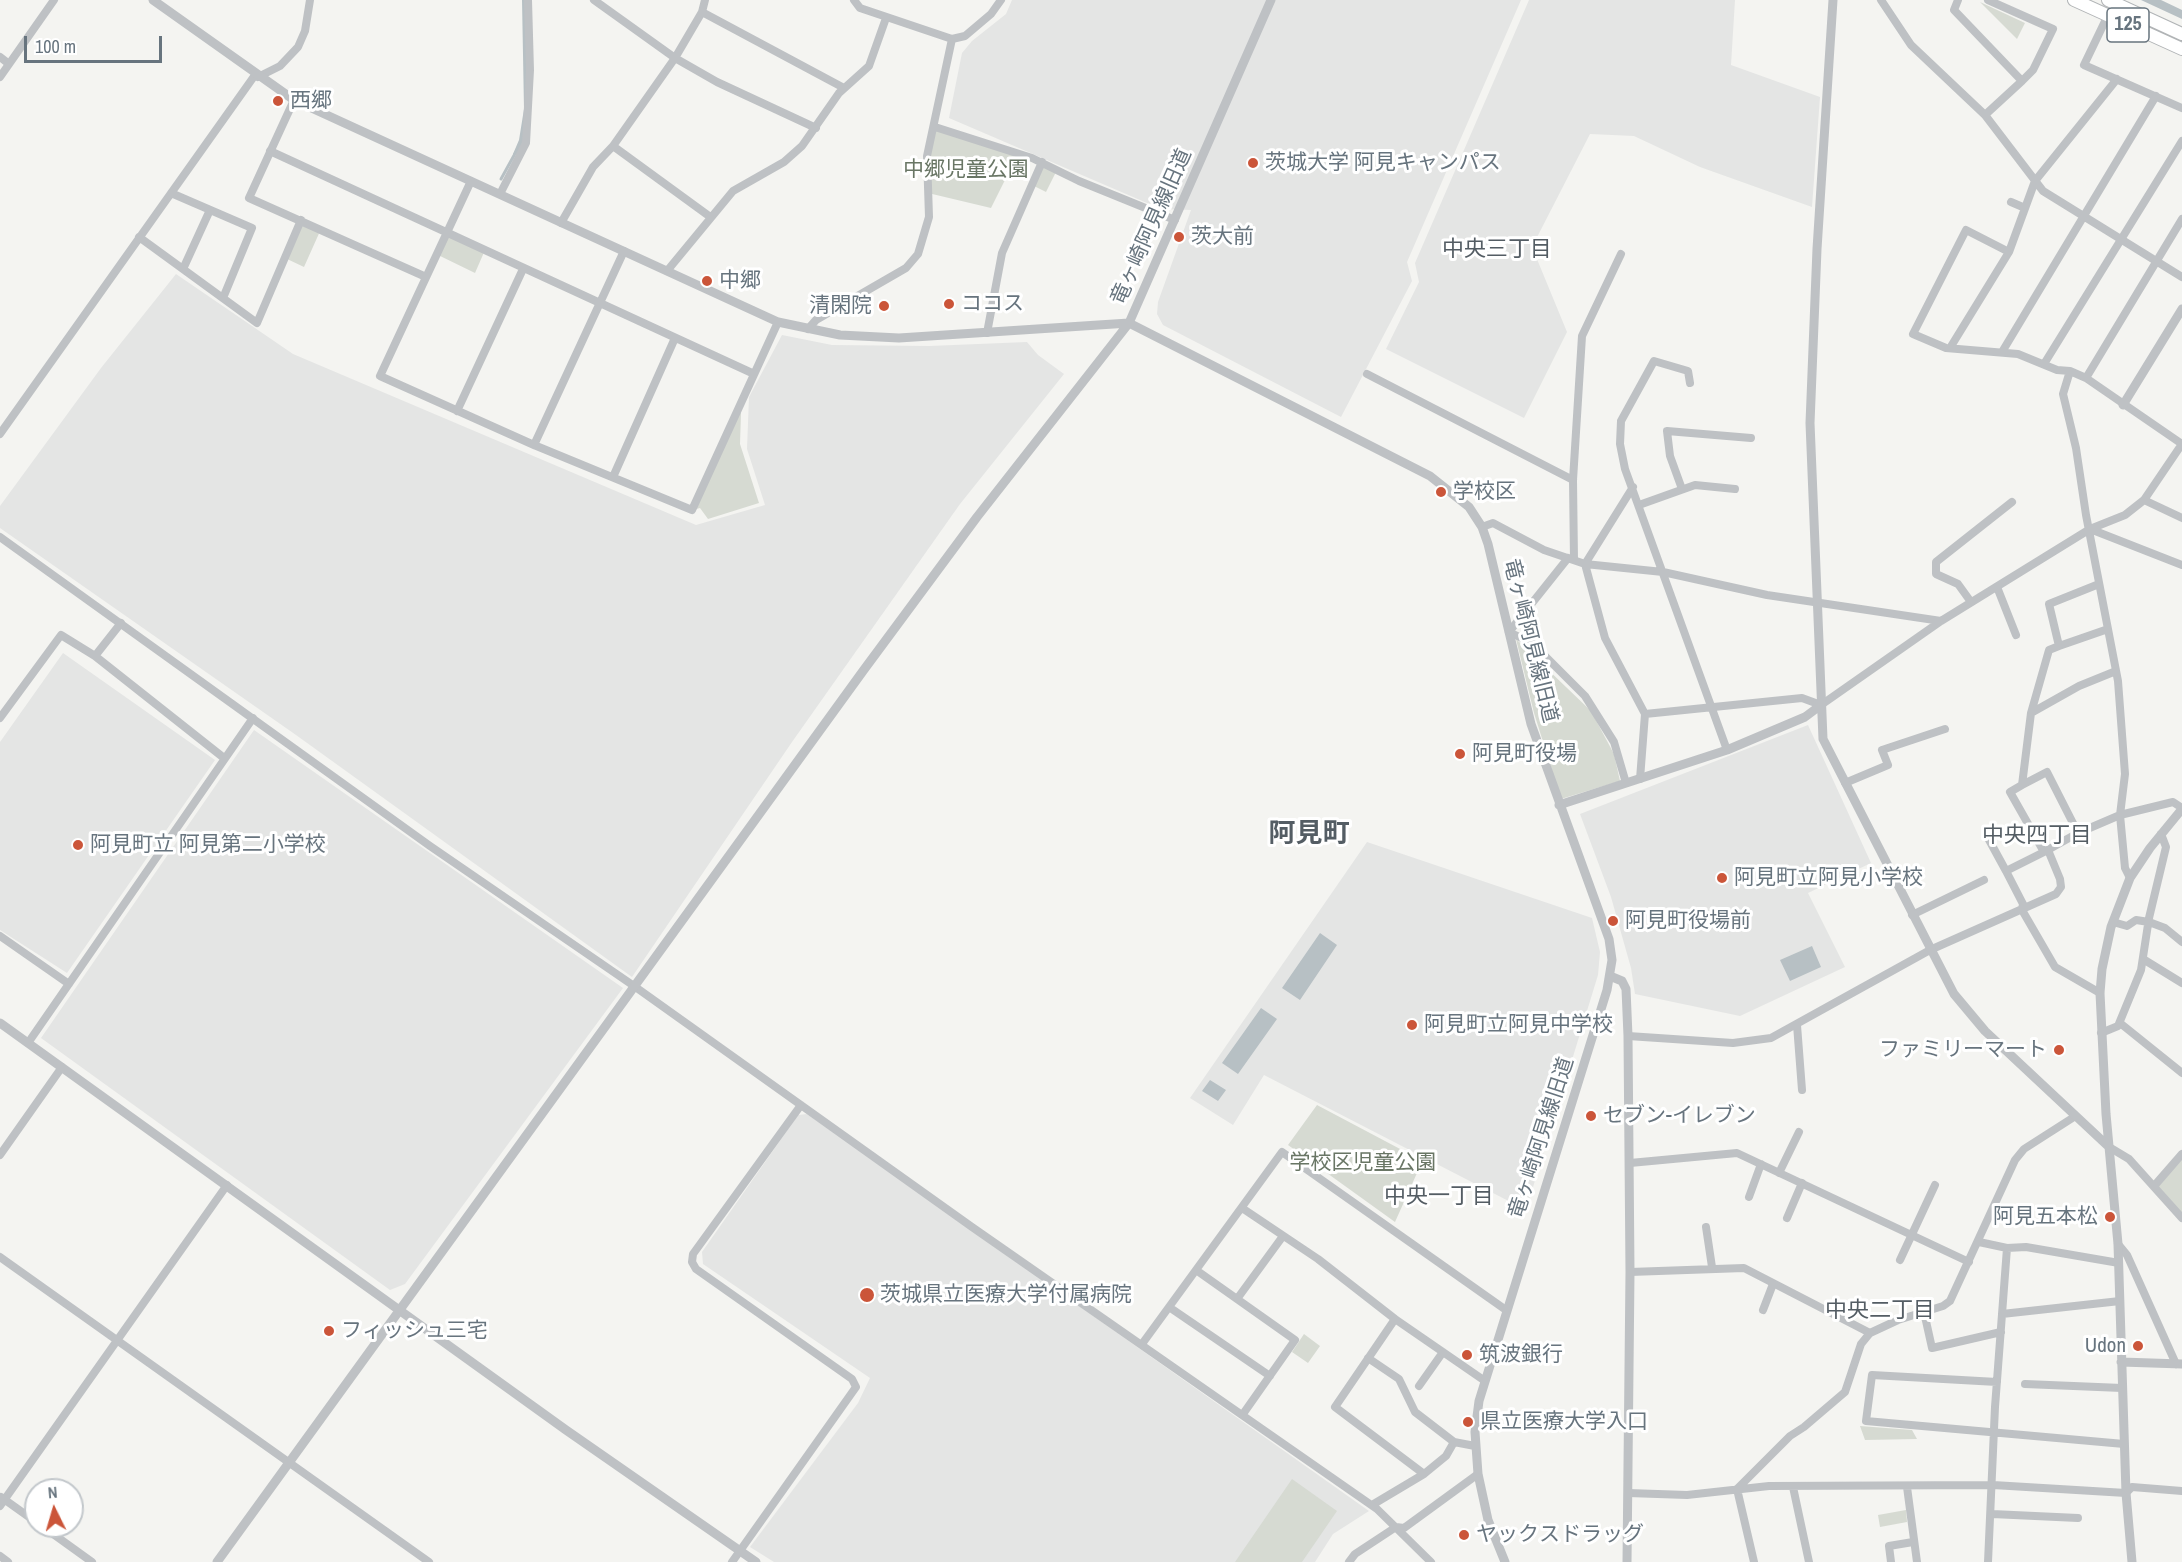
<!DOCTYPE html>
<meta charset="utf-8">
<style>
body{margin:0}
#map{position:relative;width:2182px;height:1562px;overflow:hidden;background:#f4f4f1;font-family:"Archivo Narrow",sans-serif}
canvas{display:block}
.north{position:absolute;left:24px;top:1478px;width:60px;height:60px;box-sizing:border-box;background:#fff;border:2px solid #c2c7cb;border-radius:50%;rotate:355deg;font-size:16px;font-weight:700;line-height:24px;text-align:center;color:#67747e}
.north::after{content:'';display:block;margin:auto;width:21px;height:27px;background:#cb5539;clip-path:polygon(50% 0,100% 100%,50% 72%,0 100%)}
.scale{position:absolute;left:24px;top:36px;width:138px;height:27px;box-sizing:border-box;border:3px solid #67747e;border-top:0;padding-left:8px;font-size:18px;line-height:21px;white-space:nowrap;color:#67747e;-webkit-text-stroke:4px #fff;paint-order:stroke}
</style>
<div id="map">
<canvas width="2182" height="1562"></canvas>
<div class="north">N</div>
<div class="scale">100 m</div>
</div>
<script>
const g = document.querySelector('canvas').getContext('2d');
g.lineJoin = 'round';
function paint(path, color) {
  g.fillStyle = color;
  g.fill(path, 'evenodd');
}
function toPath(rows) {
  const path = new Path2D();
  for (const r of rows) {
    path.moveTo(r[0], r[1]);
    for (let i = 2; i < r.length; i += 2) path.lineTo(r[i], r[i + 1]);
  }
  return path;
}
function stroke(path, color, width, dash) {
  g.strokeStyle = color;
  g.lineWidth = width;
  g.lineCap = dash ? 'butt' : 'round';
  g.setLineDash(dash || []);
  g.stroke(path);
}
function write(font, color, halo, rows, align = 'center') {
  g.font = font + ' "Archivo Narrow","Noto Sans JP",sans-serif';
  g.lineWidth = 6;
  g.setLineDash([]);
  g.textBaseline = 'middle';
  g.strokeStyle = halo;
  g.fillStyle = color;
  for (const [text, x, y, turn = 0] of rows) {
    g.save();
    g.translate(x, y);
    g.rotate((+turn || 0) * Math.PI / 180);
    g.textAlign = isNaN(turn) ? turn : align;
    if (halo) g.strokeText(text, 0, 0);
    g.fillText(text, 0, 0);
    g.restore();
  }
}
const built = toPath([
 [1012,0,1521,0,1407,262,1412,281,1341,417,1163,325,1157,314,1158,302,1191,210,1161,209,949,118,962,53,972,41,1006,14],
 [1529,0,1735,0,1731,65,1820,97,1812,207,1700,167,1634,136,1590,134,1532,247,1567,332,1524,418,1386,349,1419,282,1415,263],
 [176,274,293,354,696,525,765,505,747,449,749,397,782,335,832,345,929,346,1027,342,1038,355,1064,374,960,504,792,742,632,977,296,735,0,528,0,506,101,368],
 [63,653,215,760,67,973,0,930,0,742],
 [1808,725,1871,863,1808,893,1845,967,1740,1016,1635,994,1631,968,1611,897,1580,814],
 [254,730,623,988,405,1284,390,1290,41,1038],
 [1367,842,1592,918,1600,952,1598,975,1526,1210,1264,1075,1233,1125,1190,1098],
 [807,1114,870,1158,1369,1511,1333,1534,1315,1562,774,1562,750,1547,858,1403,870,1378,703,1264,702,1252,798,1115]
]);
const green = toPath([
 [1980,2,2025,23,2017,39],
 [935,127,1018,154,991,208,928,193,927,156],
 [1042,162,1057,170,1046,192,1032,185],
 [301,220,321,229,304,267,285,258],
 [446,232,485,250,475,273,436,254],
 [736,412,741,413,740,444,759,503,708,519,700,508,693,510],
 [1516,639,1591,711,1614,754,1620,781,1561,799,1534,713],
 [1317,1105,1402,1150,1397,1161,1417,1173,1395,1222,1288,1145],
 [2182,1156,2182,1218,2155,1185],
 [1304,1334,1320,1346,1308,1363,1292,1352],
 [1860,1426,1912,1430,1917,1439,1865,1440],
 [1292,1479,1337,1511,1302,1562,1235,1562],
 [1906,1510,1907,1522,1880,1527,1878,1515]
]);
const water = toPath([
 [522,0,527,0,528,73,524,141,518,155,513,154,519,140,524,109],
 [2141,0,2161,0,2182,10,2182,19],
 [1320,933,1337,945,1300,1000,1282,988],
 [1812,946,1821,967,1790,981,1780,960],
 [1261,1008,1277,1019,1238,1074,1222,1063],
 [1210,1080,1226,1090,1218,1101,1202,1091]
]);
const stream = toPath([
 [501,179,517,150]
]);
const minor = toPath([
 [594,0,675,58,717,82,816,128],
 [854,0,860,8,952,39,965,36,991,14,1001,0],
 [1881,0,1911,45,1985,115,2043,191,2182,277],
 [1958,0,1954,10,2022,81,1985,115],
 [1988,0,2053,29,2033,70,2022,81],
 [702,12,844,88],
 [2108,15,2084,65,2182,108],
 [0,57,9,64],
 [0,77,54,0],
 [258,77,280,66,298,47,305,31,310,0],
 [294,100,249,198,426,277],
 [935,127,1032,158,1079,181,1175,220],
 [613,146,709,216],
 [270,151,752,373],
 [471,181,380,376,534,445,692,510,778,322],
 [171,193,252,228,223,298],
 [500,194,526,143,530,70,528,0],
 [2011,202,2025,208],
 [561,223,593,167,613,146,675,58,702,12,705,0],
 [139,237,257,323,301,220],
 [183,269,210,210],
 [667,271,733,191,784,162,802,146,839,93,869,66,886,18],
 [808,329,816,320,906,268,918,254,929,217,927,156,952,39],
 [987,333,1002,253,1042,162],
 [1950,348,2009,252,2035,181,2117,79],
 [2002,352,2156,96],
 [2044,364,2182,141],
 [2070,371,2063,394,2076,448,2086,515,2118,681,2125,774,2120,815,2125,868,2130,878],
 [1367,374,1573,480],
 [2086,378,2182,219],
 [1690,383,1688,371,1654,361,1621,421,1620,444,1625,469,1727,750],
 [457,411,523,269],
 [0,434,255,75],
 [534,445,624,251],
 [613,477,675,338],
 [1633,487,1585,564,1605,638,1645,714,1640,779],
 [1682,489,1670,456,1667,431,1751,438],
 [2144,500,2182,518],
 [1639,505,1695,485,1735,489],
 [1482,527,1493,523,1544,550,1585,564,1663,572,1767,595,1941,621],
 [2090,529,2182,565],
 [0,537,430,846,634,986,972,1227,1377,1509,1431,1562],
 [1568,558,1509,632,1532,643,1585,696,1614,742,1626,783],
 [1574,560,1573,480,1582,336,1621,254],
 [2099,584,2049,604,2059,646,2108,629],
 [1997,587,2016,635],
 [1971,602,1958,584,1936,574,1936,562,2012,502],
 [2059,646,2049,650,2031,713,2079,686,2116,671],
 [95,656,121,623],
 [2031,713,2022,785,2047,772,2078,833,2120,815,2173,802,2182,808],
 [1645,714,1802,698,1821,705,1941,621,2090,529,2125,515,2144,500,2182,444,2086,378,2070,371,2057,370,2018,354,1946,348,1913,334,1966,230,2009,252],
 [0,718,61,635,95,656,224,758],
 [1845,783,1888,765,1882,750,1945,729],
 [2022,785,2010,792,2044,852,2078,833],
 [1988,838,2006,871,2044,852],
 [2006,871,2023,904,2022,910,2055,967,2100,993],
 [1912,915,1984,880],
 [2113,922,2127,926,2136,920,2149,922,2165,928,2182,942],
 [0,936,69,984],
 [2143,959,2182,983],
 [2120,1023,2182,1073],
 [1797,1025,1802,1090],
 [2101,1033,2118,1026,2141,970,2149,918,2166,847,2161,834],
 [1628,1036,1733,1043,1771,1038,1930,950,2056,894,2061,887,2060,879,2048,850],
 [28,1043,253,718],
 [2109,1147,2129,1159,2182,1218],
 [0,1155,62,1067],
 [1630,1163,1737,1153,1969,1262],
 [1779,1173,1799,1132],
 [2155,1185,2182,1154],
 [1749,1197,1761,1164],
 [1242,1208,1318,1259,1395,1319,1485,1381],
 [1787,1218,1802,1183],
 [1706,1227,1712,1267],
 [1979,1242,2007,1248,2026,1247,2119,1263],
 [2118,1244,2127,1255,2176,1364],
 [0,1257,429,1562],
 [1900,1260,1935,1185],
 [1196,1270,1295,1340,1243,1414],
 [1630,1272,1744,1268,1870,1333],
 [1237,1299,1283,1236],
 [1169,1307,1270,1376],
 [1763,1310,1773,1284],
 [1924,1312,1932,1348,2001,1332],
 [2002,1314,2120,1301],
 [1395,1319,1335,1407,1424,1474],
 [1142,1344,1282,1152,1506,1310],
 [1368,1358,1399,1379,1415,1412,1454,1442],
 [1997,1382,1872,1375,1866,1421,2124,1444],
 [2025,1384,2122,1388],
 [1419,1386,1443,1352],
 [1793,1487,1809,1562],
 [1907,1487,1917,1562],
 [1737,1489,1790,1436,1804,1427,1845,1392,1861,1344,1870,1333,1898,1320,1943,1306,1950,1301,2015,1160,2024,1149,2074,1117],
 [1737,1489,1754,1562],
 [1628,1493,1687,1495,1769,1486,1993,1485,2126,1493,2132,1487,2182,1491],
 [1,1497,36,1522],
 [1372,1505,1424,1474,1446,1456,1454,1442,1475,1446],
 [0,1506,227,1185],
 [1992,1514,2078,1518],
 [42,1526,92,1562],
 [0,1556,8,1562],
 [732,1562,856,1387,852,1379,696,1269,692,1262,693,1254,801,1105],
 [1349,1562,1355,1554,1396,1527,1404,1528,1478,1474],
 [1891,1562,1889,1546,1913,1542],
 [1988,1562,1995,1407,2007,1248]
]);
const tertiary = toPath([
 [153,0,294,100,778,322,840,335,899,338,1129,323,1430,476,1469,507,1482,527,1488,544,1531,724,1609,939,1612,960,1607,990,1479,1401,1475,1432,1478,1474,1488,1520,1505,1562],
 [1833,0,1817,249,1810,423,1823,739,1954,994,1985,1031,2109,1147],
 [2123,405,2182,309],
 [1559,805,1727,750,1805,717,1821,705],
 [1610,976,1622,981,1626,989,1628,1036,1630,1272,1627,1562],
 [0,1023,566,1430,756,1562],
 [2121,1362,2182,1364],
 [217,1562,863,671,977,517,1129,323,1271,0],
 [2132,1562,2126,1493,2118,1244,2106,1114,2100,993,2102,969,2111,927,2130,878,2150,848,2182,809]
]);
const trunk = toPath([
 [2074,0,2182,49],
 [2108,0,2182,34]
]);
const markers = [
 [278,101,6,"#cb5539"],
 [1253,163,6,"#cb5539"],
 [1179,237,6,"#cb5539"],
 [707,281,6,"#cb5539"],
 [949,304,6,"#cb5539"],
 [884,306,6,"#cb5539"],
 [1441,492,6,"#cb5539"],
 [1460,754,6,"#cb5539"],
 [78,845,6,"#cb5539"],
 [1722,878,6,"#cb5539"],
 [1613,921,6,"#cb5539"],
 [1412,1025,6,"#cb5539"],
 [2059,1050,6,"#cb5539"],
 [1591,1116,6,"#cb5539"],
 [2110,1217,6,"#cb5539"],
 [867,1295,8,"#cb5539"],
 [329,1331,6,"#cb5539"],
 [2138,1346,6,"#cb5539"],
 [1467,1355,6,"#cb5539"],
 [1468,1422,6,"#cb5539"],
 [1464,1535,6,"#cb5539"]
];
const shields = [
 [2128,25,42]
];
const shieldNames = [
 ["125",2128,25]
];
const poiNames = [
 ["西郷",290,101],
 ["茨城大学 阿見キャンパス",1265,163],
 ["茨大前",1191,237],
 ["中郷",719,281],
 ["ココス",961,304],
 ["清閑院",872,306,"right"],
 ["学校区",1453,492],
 ["阿見町役場",1472,754],
 ["阿見町立 阿見第二小学校",90,845],
 ["阿見町立阿見小学校",1734,878],
 ["阿見町役場前",1625,921],
 ["阿見町立阿見中学校",1424,1025],
 ["ファミリーマート",2047,1050,"right"],
 ["セブン-イレブン",1603,1116],
 ["阿見五本松",2098,1217,"right"],
 ["茨城県立医療大学付属病院",880,1295],
 ["フィッシュ三宅",341,1331],
 ["Udon",2126,1346,"right"],
 ["筑波銀行",1479,1355],
 ["県立医療大学入口",1480,1422],
 ["ヤックスドラッグ",1476,1535]
];
const parkNames = [
 ["中郷児童公園",966,170],
 ["学校区児童公園",1363,1163]
];
const streetNames = [
 ["竜ヶ崎阿見線旧道",1152,227,-66],
 ["竜ヶ崎阿見線旧道",1530,641,76],
 ["竜ヶ崎阿見線旧道",1542,1138,-72]
];
const neighbourhoodNames = [
 ["中央三丁目",1497,250],
 ["中央四丁目",2037,836],
 ["中央一丁目",1439,1197],
 ["中央二丁目",1880,1311]
];
const districtNames = [
 ["阿見町",1309,835]
];
paint(built, '#e4e5e4');
paint(green, '#d6dad2');
paint(water, '#b7c0c4');
stroke(stream, '#b7c0c4', 3);
stroke(trunk, '#b1b4b6', 14);
stroke(minor, '#bec1c4', 8);
stroke(tertiary, '#bec1c4', 9);
stroke(trunk, '#fff', 12);
for (const [x, y, r, color] of markers) {
  const dot = new Path2D();
  dot.arc(x, y, r, 0, 2 * Math.PI);
  g.fillStyle = color;
  g.fill(dot);
  stroke(dot, '#fff', 2);
}
for (const [x, y, w] of shields) {
  const box = new Path2D();
  box.roundRect(x - w / 2, y - 17, w, 34, 4.5);
  g.fillStyle = '#fff';
  g.fill(box);
  stroke(box, '#67747e', 1.5);
}
write('bold 20px', '#67747e', null, shieldNames);
write('21px', '#67747e', '#fff', poiNames, 'left');
write('21px', '#697665', '#fff', parkNames);
write('21px', '#67747e', '#fff', streetNames);
write('22px', '#545d64', '#fff', neighbourhoodNames);
write('bold 27px', '#545d64', '#fff', districtNames);
</script>
